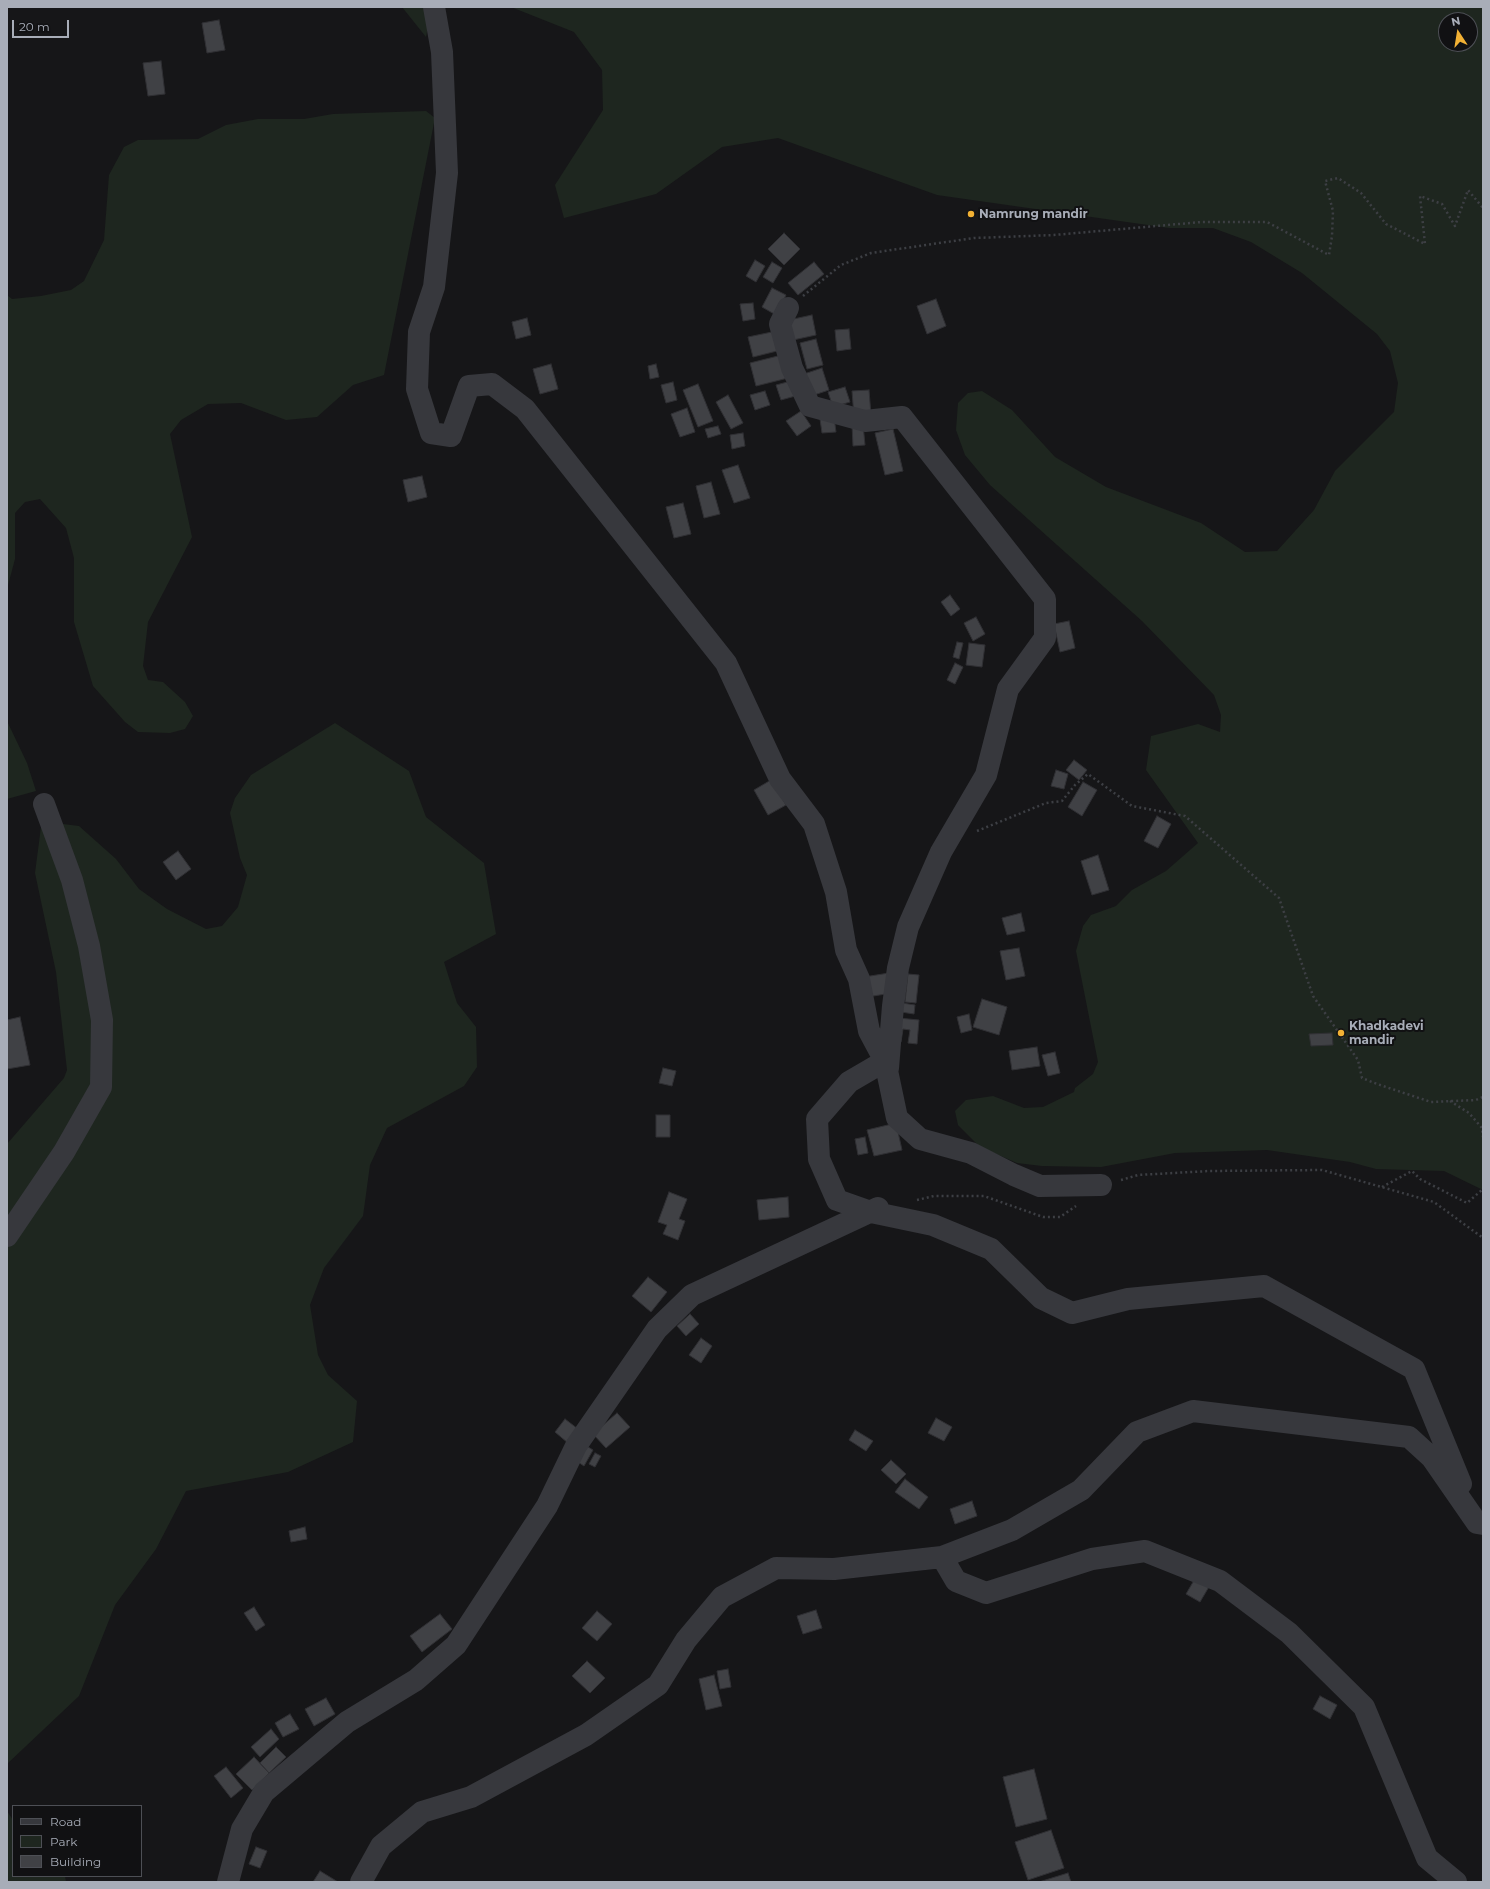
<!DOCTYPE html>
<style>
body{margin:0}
#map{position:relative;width:1490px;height:1889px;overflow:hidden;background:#161618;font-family:Montserrat,sans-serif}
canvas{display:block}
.frame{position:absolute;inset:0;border:8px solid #a8adb8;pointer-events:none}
.legend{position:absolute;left:12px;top:1805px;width:130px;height:72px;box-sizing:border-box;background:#111113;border:1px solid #4d4f55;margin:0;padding:5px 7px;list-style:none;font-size:12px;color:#a8adb8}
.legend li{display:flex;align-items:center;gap:8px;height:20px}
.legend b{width:20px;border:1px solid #4d4f55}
.north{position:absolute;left:1438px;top:12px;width:40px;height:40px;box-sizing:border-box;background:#111113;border:1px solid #4d4f55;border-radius:50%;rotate:348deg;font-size:11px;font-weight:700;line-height:16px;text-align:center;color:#a8adb8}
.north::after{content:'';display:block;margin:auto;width:14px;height:18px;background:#f2b134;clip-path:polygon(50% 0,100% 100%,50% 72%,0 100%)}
.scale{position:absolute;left:12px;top:20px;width:57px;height:18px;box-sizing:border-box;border:2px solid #a8adb8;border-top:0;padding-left:5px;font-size:12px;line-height:14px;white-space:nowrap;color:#a8adb8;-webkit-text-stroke:3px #111113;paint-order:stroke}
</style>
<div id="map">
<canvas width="1490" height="1889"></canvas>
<div class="frame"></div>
<ul class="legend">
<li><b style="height:5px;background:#37383d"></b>Road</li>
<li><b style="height:11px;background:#1e261f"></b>Park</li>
<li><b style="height:11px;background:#404145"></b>Building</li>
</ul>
<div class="north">N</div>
<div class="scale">20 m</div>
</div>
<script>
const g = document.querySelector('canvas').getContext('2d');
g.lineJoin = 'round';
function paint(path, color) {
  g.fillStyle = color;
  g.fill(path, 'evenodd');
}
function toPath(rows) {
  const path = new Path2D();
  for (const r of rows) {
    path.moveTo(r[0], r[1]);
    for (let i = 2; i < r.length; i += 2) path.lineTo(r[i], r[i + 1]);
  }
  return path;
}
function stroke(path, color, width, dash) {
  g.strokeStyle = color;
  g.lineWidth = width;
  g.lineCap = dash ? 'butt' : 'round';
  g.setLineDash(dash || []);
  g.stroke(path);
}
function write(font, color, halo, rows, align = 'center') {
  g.font = font + ' Montserrat,sans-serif';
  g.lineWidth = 4;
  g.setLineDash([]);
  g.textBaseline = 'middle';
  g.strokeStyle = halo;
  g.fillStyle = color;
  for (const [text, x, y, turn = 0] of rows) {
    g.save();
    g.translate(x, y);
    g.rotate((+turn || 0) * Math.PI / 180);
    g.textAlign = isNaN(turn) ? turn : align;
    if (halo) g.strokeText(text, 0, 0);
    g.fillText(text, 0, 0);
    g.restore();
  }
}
const green = toPath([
 [402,7,432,7,426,37],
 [511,7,1483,7,1483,1190,1444,1171,1376,1169,1350,1162,1267,1150,1175,1153,1101,1167,1042,1166,1017,1163,980,1147,958,1125,955,1111,966,1100,993,1096,1024,1108,1043,1107,1074,1092,1075,1088,1093,1074,1098,1062,1076,951,1083,926,1091,915,1116,906,1132,890,1166,871,1198,843,1146,770,1151,736,1198,724,1220,732,1221,715,1214,695,1142,621,990,485,965,455,956,430,958,403,968,393,982,391,1012,410,1055,457,1106,487,1201,523,1245,552,1277,551,1314,510,1335,471,1394,412,1398,383,1390,351,1377,334,1302,273,1251,242,1213,228,1169,228,937,195,778,138,722,147,656,194,564,218,555,185,603,110,602,70,574,32],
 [1446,20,1470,20,1470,44,1446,44],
 [426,111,435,118,384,375,353,385,317,417,286,420,241,403,208,404,181,420,170,434,192,537,148,622,143,666,148,680,163,682,185,702,193,716,185,729,170,733,138,732,125,722,93,686,74,622,74,558,66,528,40,499,25,502,15,513,15,559,7,589,7,295,12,299,41,296,71,290,84,281,104,240,109,175,124,147,138,140,198,139,226,125,258,119,304,119,333,114],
 [7,721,27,763,36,791,7,799],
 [335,723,409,771,426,817,484,863,496,934,444,962,457,1003,476,1027,477,1067,464,1086,387,1128,370,1165,363,1216,324,1268,310,1305,318,1355,328,1375,357,1401,353,1442,288,1472,186,1491,156,1549,115,1605,79,1696,7,1764,7,1144,64,1078,67,1070,56,972,35,873,41,827,55,823,79,826,116,859,139,889,167,909,206,929,222,926,238,907,247,875,240,858,230,813,235,798,251,775],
 [7,1811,13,1820,13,1876,65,1876,66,1882,7,1882]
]);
const building = toPath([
 [219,20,225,50,207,53,202,23,219,20],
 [161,61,165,94,148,96,143,63,161,61],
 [784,233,800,249,784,265,768,249,784,233],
 [755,260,765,266,756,282,746,276,755,260],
 [772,262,782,268,773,283,763,277,772,262],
 [814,262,824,274,798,295,788,283,814,262],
 [772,288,786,295,776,315,762,307,772,288],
 [936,299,946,326,927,334,917,306,936,299],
 [753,303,755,319,743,321,740,304,753,303],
 [812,315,816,335,793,340,789,320,812,315],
 [527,318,531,335,516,339,512,322,527,318],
 [849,329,851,349,837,351,835,330,849,329],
 [772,332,777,351,753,357,748,337,772,332],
 [816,339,823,365,807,369,800,343,816,339],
 [782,355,788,378,756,386,750,363,782,355],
 [551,364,558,389,540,394,533,369,551,364],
 [656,364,659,377,650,379,648,366,656,364],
 [822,368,829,390,811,396,804,374,822,368],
 [795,380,799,395,781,400,776,385,795,380],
 [673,382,677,400,666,403,661,385,673,382],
 [698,384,713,421,698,427,683,390,698,384],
 [845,387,850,402,833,407,828,392,845,387],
 [869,390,871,415,854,417,852,391,869,390],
 [765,391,770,405,755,410,750,395,765,391],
 [728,395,743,423,731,429,716,402,728,395],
 [687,408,695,432,680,437,671,414,687,408],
 [801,411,811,426,797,436,786,421,801,411],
 [834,417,836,432,822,433,820,419,834,417],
 [863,424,865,445,853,446,852,425,863,424],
 [718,426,721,434,708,438,705,429,718,426],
 [893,429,903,471,885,475,875,433,893,429],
 [743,433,745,446,732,449,730,435,743,433],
 [738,465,750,498,734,503,722,470,738,465],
 [422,476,427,497,408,502,403,480,422,476],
 [711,482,720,514,704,518,696,486,711,482],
 [683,503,691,534,674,538,666,507,683,503],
 [950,595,960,609,951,616,941,602,950,595],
 [976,617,985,634,973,641,964,623,976,617],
 [1069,621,1075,648,1060,652,1054,624,1069,621],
 [957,642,963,643,959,659,953,657,957,642],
 [969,643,985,645,982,667,966,665,969,643],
 [955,663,963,667,955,684,947,680,955,663],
 [1074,760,1087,770,1079,780,1066,770,1074,760],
 [1056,770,1068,774,1064,789,1051,786,1056,770],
 [771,780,786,805,768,815,754,790,771,780],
 [1083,782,1097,790,1082,816,1068,807,1083,782],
 [1157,816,1171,824,1158,848,1144,841,1157,816],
 [178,851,191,869,176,880,163,862,178,851],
 [1098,855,1109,890,1092,895,1081,861,1098,855],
 [1021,913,1025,931,1007,935,1002,918,1021,913],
 [1019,948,1025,976,1006,980,1000,951,1019,948],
 [889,973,892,993,867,997,864,977,889,973],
 [908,974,919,975,916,1003,905,1002,908,974],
 [982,999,1007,1007,999,1035,973,1027,982,999],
 [902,1003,915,1005,914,1014,901,1012,902,1003],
 [969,1014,972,1030,961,1033,957,1017,969,1014],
 [20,1017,30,1065,7,1069,7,1020,20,1017],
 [898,1018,919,1020,917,1044,908,1043,910,1030,903,1029,901,1042,896,1042,898,1018],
 [1332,1033,1333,1045,1311,1046,1309,1034,1332,1033],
 [1037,1047,1040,1066,1012,1070,1009,1051,1037,1047],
 [1055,1052,1060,1073,1048,1076,1042,1055,1055,1052],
 [663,1068,676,1071,672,1086,659,1083,663,1068],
 [656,1115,670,1115,670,1137,656,1137,656,1115],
 [896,1123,902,1150,874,1156,867,1130,896,1123],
 [865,1137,868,1153,858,1155,855,1139,865,1137],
 [669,1192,687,1199,679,1219,685,1221,678,1240,663,1234,667,1225,658,1222,669,1192],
 [788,1197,789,1217,759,1220,757,1200,788,1197],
 [648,1277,667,1292,651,1312,632,1296,648,1277],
 [690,1314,699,1324,686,1336,677,1326,690,1314],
 [701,1338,712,1346,701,1363,689,1355,701,1338],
 [617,1413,630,1427,606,1448,593,1434,617,1413],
 [936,1418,952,1427,944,1441,928,1433,936,1418],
 [565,1419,578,1429,568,1443,555,1432,565,1419],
 [855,1430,873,1441,866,1451,849,1440,855,1430],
 [585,1445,593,1450,584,1466,575,1460,585,1445],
 [595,1453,601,1456,595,1467,589,1464,595,1453],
 [891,1460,906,1474,896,1484,881,1470,891,1460],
 [905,1479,928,1497,919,1509,895,1492,905,1479],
 [972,1501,977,1516,955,1524,950,1509,972,1501],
 [305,1527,307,1539,291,1542,289,1531,305,1527],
 [1196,1577,1210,1585,1200,1602,1186,1594,1196,1577],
 [254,1607,265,1625,256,1631,244,1613,254,1607],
 [816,1610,822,1628,803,1634,797,1616,816,1610],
 [597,1611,612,1624,597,1641,582,1628,597,1611],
 [440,1614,452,1629,422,1652,410,1636,440,1614],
 [587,1661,605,1678,590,1693,572,1676,587,1661],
 [728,1669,731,1687,720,1689,717,1671,728,1669],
 [714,1675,722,1706,706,1710,699,1679,714,1675],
 [1320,1696,1337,1705,1330,1719,1313,1709,1320,1696],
 [326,1698,335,1714,314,1726,305,1709,326,1698],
 [290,1714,299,1729,283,1737,275,1723,290,1714],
 [271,1729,279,1739,260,1757,251,1747,271,1729],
 [276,1747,286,1757,269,1773,260,1763,276,1747],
 [254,1757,269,1773,252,1790,236,1774,254,1757],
 [226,1767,243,1788,231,1798,214,1776,226,1767],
 [1034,1769,1047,1819,1016,1827,1003,1777,1034,1769],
 [1051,1830,1064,1868,1028,1880,1015,1842,1051,1830],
 [256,1847,267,1851,260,1868,249,1864,256,1847],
 [320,1871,338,1882,313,1882,320,1871],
 [1068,1873,1071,1882,1039,1882,1068,1873]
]);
const path = toPath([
 [803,296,841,265,871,253,974,238,1054,235,1202,222,1267,222,1329,255,1332,236,1333,211,1325,181,1338,178,1361,193,1386,224,1425,244,1420,196,1442,204,1455,226,1468,190,1483,208],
 [977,831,1046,803,1062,801,1075,785,1088,774,1132,806,1185,816,1279,898,1313,996,1358,1060,1362,1078,1377,1084,1431,1102,1476,1100,1483,1097],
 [1450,1101,1469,1113,1482,1128,1483,1137],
 [1121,1180,1138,1175,1209,1171,1322,1170,1434,1202,1483,1238],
 [1382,1187,1412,1171,1420,1179,1467,1203,1483,1189],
 [917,1200,934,1196,984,1196,1043,1217,1060,1217,1076,1206]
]);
const street = toPath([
 [434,7,442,52,447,173,434,287,419,332,417,389,431,433,451,436,469,386,492,384,525,409,726,663,780,779,814,824,836,892,846,950,859,979,869,1031,885,1061,897,1118,920,1139,971,1153,1014,1175,1040,1186,1101,1185],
 [788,308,780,324,792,368,810,406,865,421,902,417,1045,599,1045,638,1008,689,986,775,941,852,908,927,898,968,893,1006,888,1068],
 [885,1061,849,1082,817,1119,819,1159,837,1200,871,1212,933,1225,991,1249,1041,1298,1072,1313,1128,1299,1264,1286,1414,1369,1461,1484],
 [7,1236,64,1152,101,1087,102,1020,89,946,72,880,44,804],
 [228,1882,242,1829,264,1792,347,1722,416,1680,456,1645,547,1506,576,1446,657,1329,692,1295,878,1208],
 [361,1882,381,1846,422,1812,471,1797,586,1735,658,1685,686,1640,722,1597,776,1568,834,1569,942,1557],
 [1456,1882,1427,1858,1364,1707,1289,1633,1220,1581,1145,1551,1092,1559,986,1593,956,1581,942,1557,1012,1530,1081,1490,1137,1432,1193,1411,1409,1437,1432,1458,1477,1523,1483,1524]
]);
const markers = [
 [971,214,4,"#f2b134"],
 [1341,1033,4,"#f2b134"]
];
const poiNames = [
 ["Namrung mandir",979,214],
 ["Khadkadevi",1349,1026],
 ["mandir",1349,1040]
];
paint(green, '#1e261f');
paint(building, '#404145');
stroke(building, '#303034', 1);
stroke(path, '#3d3f44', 2.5, [2, 3]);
stroke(street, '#37383d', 22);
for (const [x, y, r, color] of markers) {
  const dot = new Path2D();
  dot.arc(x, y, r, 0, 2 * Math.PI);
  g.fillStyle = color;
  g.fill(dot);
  stroke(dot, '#111113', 1.5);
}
write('bold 12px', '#a8adb8', '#111113', poiNames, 'left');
</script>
